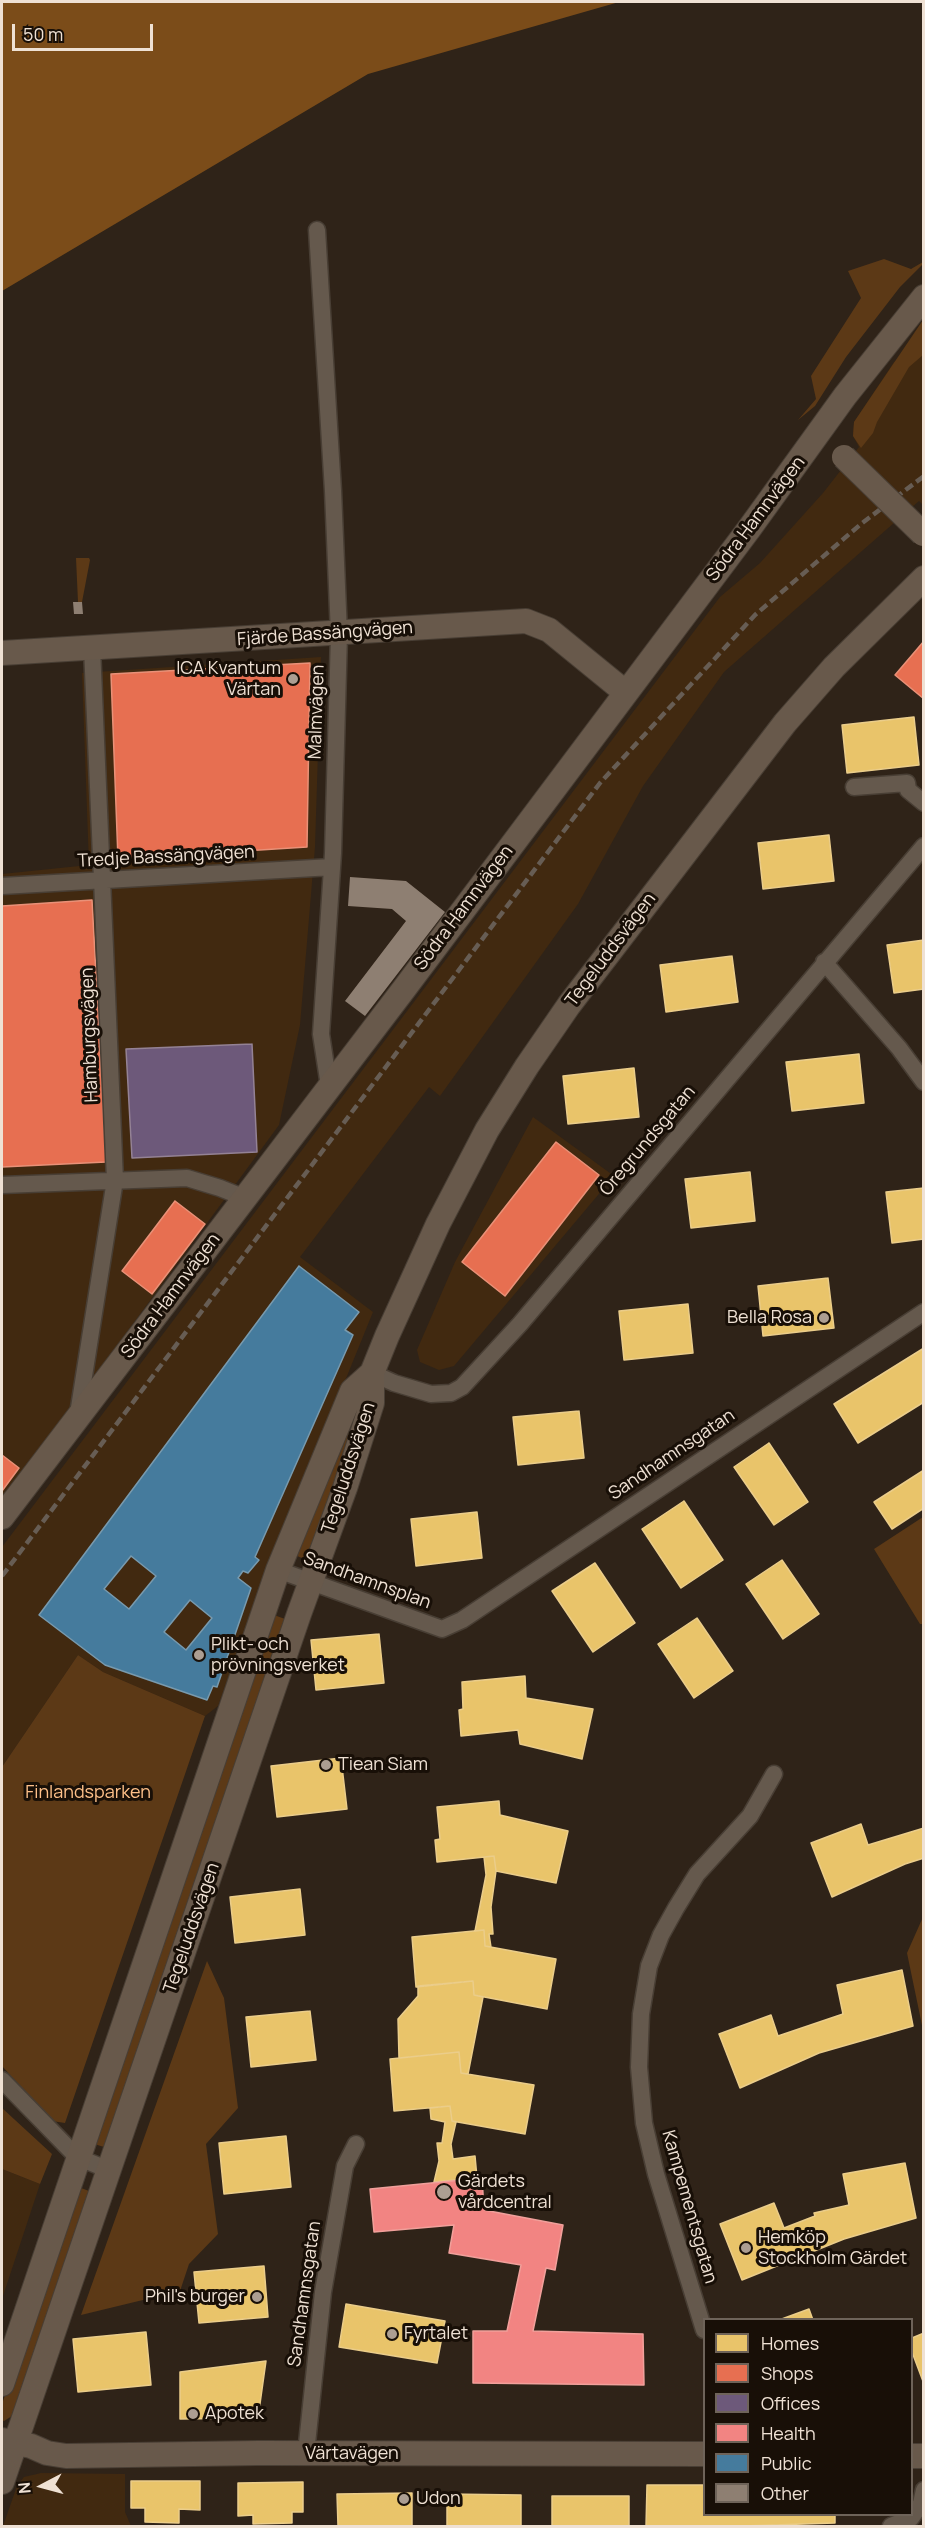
<!DOCTYPE html>
<meta charset="utf-8">
<style>
body{margin:0}
#map{position:relative;width:925px;height:2528px;overflow:hidden;background:#2f2318;font-family:Manrope,sans-serif}
canvas{display:block}
.frame{position:absolute;inset:0;border:3px solid #efe1d4;pointer-events:none}
.legend{position:absolute;left:703px;top:2318px;width:210px;height:198px;box-sizing:border-box;background:#180f07;border:2px solid #6e6359;margin:0;padding:8px 10px;list-style:none;font-size:18px;color:#efe1d4}
.legend li{display:flex;align-items:center;gap:12px;height:30px}
.legend b{width:30px;border:2px solid #6e6359}
.north{position:absolute;left:12px;top:2456px;width:60px;height:60px;-webkit-text-stroke:4px #180f07;paint-order:stroke;rotate:264deg;font-size:16px;font-weight:700;line-height:24px;text-align:center;color:#efe1d4}
.north::after{content:'';display:block;margin:auto;width:21px;height:27px;background:#efe1d4;clip-path:polygon(50% 0,100% 100%,50% 72%,0 100%)}
.scale{position:absolute;left:12px;top:24px;width:141px;height:27px;box-sizing:border-box;border:3px solid #efe1d4;border-top:0;padding-left:8px;font-size:18px;line-height:21px;white-space:nowrap;color:#efe1d4;-webkit-text-stroke:4px #180f07;paint-order:stroke}
</style>
<div id="map">
<canvas width="925" height="2528"></canvas>
<div class="frame"></div>
<ul class="legend">
<li><b style="height:16px;background:#e9c46a"></b>Homes</li>
<li><b style="height:16px;background:#e76f51"></b>Shops</li>
<li><b style="height:16px;background:#6d597a"></b>Offices</li>
<li><b style="height:16px;background:#f28482"></b>Health</li>
<li><b style="height:16px;background:#457b9d"></b>Public</li>
<li><b style="height:16px;background:#8e7f72"></b>Other</li>
</ul>
<div class="north">N</div>
<div class="scale">50 m</div>
</div>
<script>
const g = document.querySelector('canvas').getContext('2d');
g.lineJoin = 'round';
function paint(path, color) {
  g.fillStyle = color;
  g.fill(path, 'evenodd');
}
function toPath(rows) {
  const path = new Path2D();
  for (const r of rows) {
    path.moveTo(r[0], r[1]);
    for (let i = 2; i < r.length; i += 2) path.lineTo(r[i], r[i + 1]);
  }
  return path;
}
function stroke(path, color, width, dash) {
  g.strokeStyle = color;
  g.lineWidth = width;
  g.lineCap = dash ? 'butt' : 'round';
  g.setLineDash(dash || []);
  g.stroke(path);
}
function write(font, color, halo, rows, align = 'center') {
  g.font = font + ' Manrope,sans-serif';
  g.lineWidth = 6;
  g.setLineDash([]);
  g.textBaseline = 'middle';
  g.strokeStyle = halo;
  g.fillStyle = color;
  for (const [text, x, y, turn = 0] of rows) {
    g.save();
    g.translate(x, y);
    g.rotate((+turn || 0) * Math.PI / 180);
    g.textAlign = isNaN(turn) ? turn : align;
    if (halo) g.strokeText(text, 0, 0);
    g.fillText(text, 0, 0);
    g.restore();
  }
}
const built = toPath([
 [923,341,923,505,919,501,724,672,643,786,578,904,440,1096,429,1087,300,1257,373,1312,260,1590,218,1706,205,1716,103,1672,78,1655,2,1767,2,1547,720,597,760,563,823,493,859,447,853,436,854,422,894,362],
 [321,657,315,847,300,1025,279,1125,2,1502,2,874,89,865,82,673],
 [533,1117,614,1176,454,1366,439,1370,420,1362,417,1350,455,1262],
 [2,2169,40,2184,2,2299],
 [41,2473,125,2474,125,2512,131,2526,3,2526,17,2486,24,2477]
]);
const green = toPath([
 [884,259,911,269,923,262,923,264,900,287,846,357,815,406,798,420,816,399,811,376,861,298,848,271],
 [923,320,923,355,909,367,877,422,873,433,861,448,853,436,854,422],
 [76,558,89,558,90,560,82,602,78,602],
 [361,1398,364,1398,308,1555,304,1559,295,1555],
 [923,1517,924,1624,920,1624,874,1549],
 [274,1615,285,1619,104,2147,91,2143],
 [78,1655,103,1672,205,1716,65,2123,52,2121,2,2066,2,1767],
 [923,1917,923,2030,907,1953],
 [207,1961,224,1998,238,2108,206,2144,218,2234,189,2264,180,2291,81,2315],
 [2,2108,52,2154,40,2184,2,2169],
 [76,2186,89,2191,12,2416,4,2421,2,2420,2,2404]
]);
const water = toPath([
 [2,2,619,2,368,74,2,291]
]);
const homes = toPath([
 [914,717,919,765,847,773,842,725,914,717],
 [829,835,834,881,763,889,758,843,829,835],
 [924,940,924,989,894,993,887,945,924,940],
 [732,956,738,1002,666,1012,660,965,732,956],
 [859,1054,864,1103,792,1111,786,1062,859,1054],
 [634,1068,639,1117,568,1124,563,1076,634,1068],
 [750,1172,755,1221,691,1228,685,1179,750,1172],
 [924,1188,924,1239,892,1243,886,1192,924,1188],
 [828,1278,834,1328,763,1336,758,1286,828,1278],
 [688,1304,693,1353,624,1360,619,1311,688,1304],
 [924,1348,924,1402,858,1443,834,1404,924,1348],
 [579,1411,584,1458,518,1465,513,1417,579,1411],
 [769,1443,808,1502,774,1525,734,1467,769,1443],
 [924,1470,924,1508,892,1529,874,1502,924,1470],
 [684,1501,723,1560,681,1588,642,1529,684,1501],
 [477,1512,482,1558,416,1566,411,1519,477,1512],
 [782,1560,819,1614,783,1639,746,1584,782,1560],
 [595,1563,635,1623,593,1652,552,1591,595,1563],
 [697,1618,733,1671,694,1698,658,1644,697,1618],
 [379,1634,384,1683,316,1690,311,1640,379,1634],
 [525,1676,526,1698,593,1709,582,1759,520,1744,518,1730,461,1736,459,1710,463,1709,462,1682,525,1676],
 [341,1758,347,1809,277,1817,271,1766,341,1758],
 [499,1801,500,1815,568,1831,556,1883,496,1871,494,1856,437,1862,435,1840,440,1839,437,1807,499,1801],
 [861,1824,868,1845,924,1828,924,1858,905,1864,832,1897,811,1843,861,1824],
 [494,1856,496,1871,491,1907,493,1934,489,1934,491,1947,485,1946,484,1930,475,1931,486,1875,484,1857,494,1856],
 [300,1889,305,1935,235,1943,230,1897,300,1889],
 [484,1930,485,1946,556,1959,547,2009,474,1995,473,1981,416,1987,412,1937,484,1930],
 [902,1970,913,2026,819,2053,740,2088,719,2034,771,2015,778,2036,843,2014,837,1985,902,1970],
 [473,1981,474,1995,483,1997,468,2074,461,2073,459,2052,399,2058,398,2019,418,1996,418,1986,473,1981],
 [310,2011,316,2060,251,2067,246,2017,310,2011],
 [459,2052,461,2073,534,2085,525,2134,452,2121,450,2106,394,2111,390,2059,459,2052],
 [450,2106,452,2121,456,2122,451,2144,453,2159,475,2156,477,2178,434,2182,439,2161,437,2143,442,2143,445,2122,431,2119,430,2108,450,2106],
 [286,2136,291,2187,224,2194,219,2143,286,2136],
 [905,2163,916,2218,844,2239,742,2280,720,2224,774,2203,784,2228,815,2216,814,2213,849,2205,843,2174,905,2163],
 [264,2266,268,2317,199,2323,194,2272,264,2266],
 [346,2304,445,2321,437,2363,339,2347,346,2304],
 [809,2309,813,2320,779,2320,809,2309],
 [146,2332,151,2385,78,2392,73,2339,146,2332],
 [924,2333,924,2384,912,2352,912,2338,924,2333],
 [266,2361,258,2418,180,2419,180,2372,266,2361],
 [131,2481,200,2481,200,2510,179,2509,179,2523,145,2522,145,2508,131,2508,131,2481],
 [303,2482,303,2512,292,2512,292,2523,253,2524,253,2515,238,2516,238,2483,303,2482],
 [647,2485,704,2485,704,2514,835,2514,835,2523,742,2526,646,2526,647,2485],
 [412,2493,412,2526,338,2526,337,2494,412,2493],
 [447,2494,521,2495,521,2526,447,2526,447,2494],
 [552,2496,629,2496,629,2526,552,2526,552,2496]
]);
const shops = toPath([
 [924,641,924,699,895,675,924,641],
 [310,663,307,847,118,859,111,674,310,663],
 [92,900,106,1162,2,1167,2,906,92,900],
 [556,1142,599,1175,505,1296,462,1262,556,1142],
 [175,1201,205,1224,152,1294,122,1271,175,1201],
 [2,1455,19,1468,2,1491,2,1455]
]);
const offices = toPath([
 [252,1044,257,1152,132,1158,126,1049,252,1044]
]);
const health = toPath([
 [482,2178,484,2210,563,2225,555,2270,546,2268,533,2331,643,2334,644,2385,473,2383,473,2331,507,2331,521,2265,449,2253,454,2225,374,2232,370,2189,482,2178]
]);
const public = toPath([
 [299,1266,359,1312,345,1330,353,1335,255,1557,259,1560,248,1573,243,1571,238,1578,251,1588,217,1687,213,1686,207,1700,105,1665,39,1615,299,1266],
 [131,1556,156,1576,129,1609,104,1589,131,1556],
 [190,1600,212,1618,186,1650,164,1632,190,1600]
]);
const building = toPath([
 [73,602,82,602,83,614,74,614],
 [350,877,406,881,445,912,365,1016,345,1001,406,921,392,909,348,906]
]);
const street = toPath([
 [317,230,333,491,339,634,333,853,321,1034,329,1086],
 [854,787,907,783,908,790,924,803],
 [2,886,332,867],
 [824,962,899,1048,924,1082],
 [2,1185,187,1178,220,1188,245,1198],
 [372,1373,394,1383,431,1394,451,1393,462,1387,520,1324,924,846],
 [78,1414,115,1180,92,648],
 [278,1570,442,1629,462,1620,924,1312],
 [2,2080,77,2157,109,2170],
 [704,2330,656,2174,644,2123,639,2067,641,2014,649,1966,661,1935,676,1908,697,1874,750,1816,774,1774],
 [306,2453,323,2292,345,2166,356,2144],
 [891,2526,911,2518,921,2504,924,2490]
]);
const secondary = toPath([
 [2,653,526,621,549,630,625,692],
 [2,1517,404,989,749,529,845,396,924,297],
 [2,2384,278,1570,352,1391,372,1373],
 [2,2440,31,2446,47,2453,66,2456,258,2453,704,2454],
 [912,2456,924,2456],
 [2,2482,299,1614,345,1488,372,1403,372,1373,387,1336,438,1224,487,1130,527,1066,569,1005,785,723,834,667,924,578]
]);
const rail = toPath([
 [2,1576,600,783,755,615,861,524,924,476]
]);
const secondaryBridge = toPath([
 [844,457,923,534]
]);
const markers = [
 [293,679,6,"#ac9e92"],
 [824,1318,6,"#ac9e92"],
 [199,1655,6,"#ac9e92"],
 [326,1765,6,"#ac9e92"],
 [444,2192,8,"#ac9e92"],
 [746,2248,6,"#ac9e92"],
 [257,2297,6,"#ac9e92"],
 [392,2334,6,"#ac9e92"],
 [193,2414,6,"#ac9e92"],
 [404,2499,6,"#ac9e92"]
];
const streetNames = [
 ["Södra Hamnvägen",756,519,-53],
 ["Fjärde Bassängvägen",325,634,-4],
 ["Malmvägen",317,712,-88],
 ["Tredje Bassängvägen",166,857,-3],
 ["Södra Hamnvägen",464,908,-53],
 ["Tegeluddsvägen",611,950,-53],
 ["Hamburgsvägen",90,1035,-92],
 ["Öregrundsgatan",648,1141,-50],
 ["Södra Hamnvägen",171,1296,-53],
 ["Sandhamnsgatan",672,1455,-34],
 ["Tegeluddsvägen",349,1468,-72],
 ["Sandhamnsplan",367,1581,20],
 ["Tegeluddsvägen",192,1928,-71],
 ["Kampementsgatan",689,2207,74],
 ["Sandhamnsgatan",305,2294,-82],
 ["Värtavägen",352,2454]
];
const poiNames = [
 ["ICA Kvantum",281,669,"right"],
 ["Värtan",281,690,"right"],
 ["Bella Rosa",812,1318,"right"],
 ["Plikt- och",211,1645],
 ["prövningsverket",211,1666],
 ["Tiean Siam",338,1765],
 ["Gärdets",458,2182],
 ["vårdcentral",458,2203],
 ["Hemköp",758,2238],
 ["Stockholm Gärdet",758,2259],
 ["Phil's burger",245,2297,"right"],
 ["Fyrtalet",404,2334],
 ["Apotek",205,2414],
 ["Udon",416,2499]
];
const parkNames = [
 ["Finlandsparken",88,1793]
];
paint(built, '#412910');
paint(green, '#5c3916');
paint(water, '#7b4c19');
paint(homes, '#e9c46a');
stroke(homes, '#ebcd8a', 1.5);
paint(shops, '#e76f51');
stroke(shops, '#e99178', 1.5);
paint(offices, '#6d597a');
stroke(offices, '#948295', 1.5);
paint(health, '#f28482');
stroke(health, '#f1a09b', 1.5);
paint(public, '#457b9d');
stroke(public, '#789aae', 1.5);
paint(building, '#8e7f72');
stroke(street, '#483e34', 19);
stroke(secondary, '#483e34', 26);
stroke(street, '#65594d', 16);
stroke(secondary, '#68594b', 24);
stroke(rail, '#675d54', 4.5, [9, 4.5]);
stroke(secondaryBridge, '#483e34', 26, []);
stroke(secondaryBridge, '#68594b', 24);
for (const [x, y, r, color] of markers) {
  const dot = new Path2D();
  dot.arc(x, y, r, 0, 2 * Math.PI);
  g.fillStyle = color;
  g.fill(dot);
  stroke(dot, '#180f07', 2);
}
write('18px', '#efe1d4', '#180f07', streetNames);
write('18px', '#efe1d4', '#180f07', poiNames, 'left');
write('18px', '#fec089', '#180f07', parkNames);
</script>
